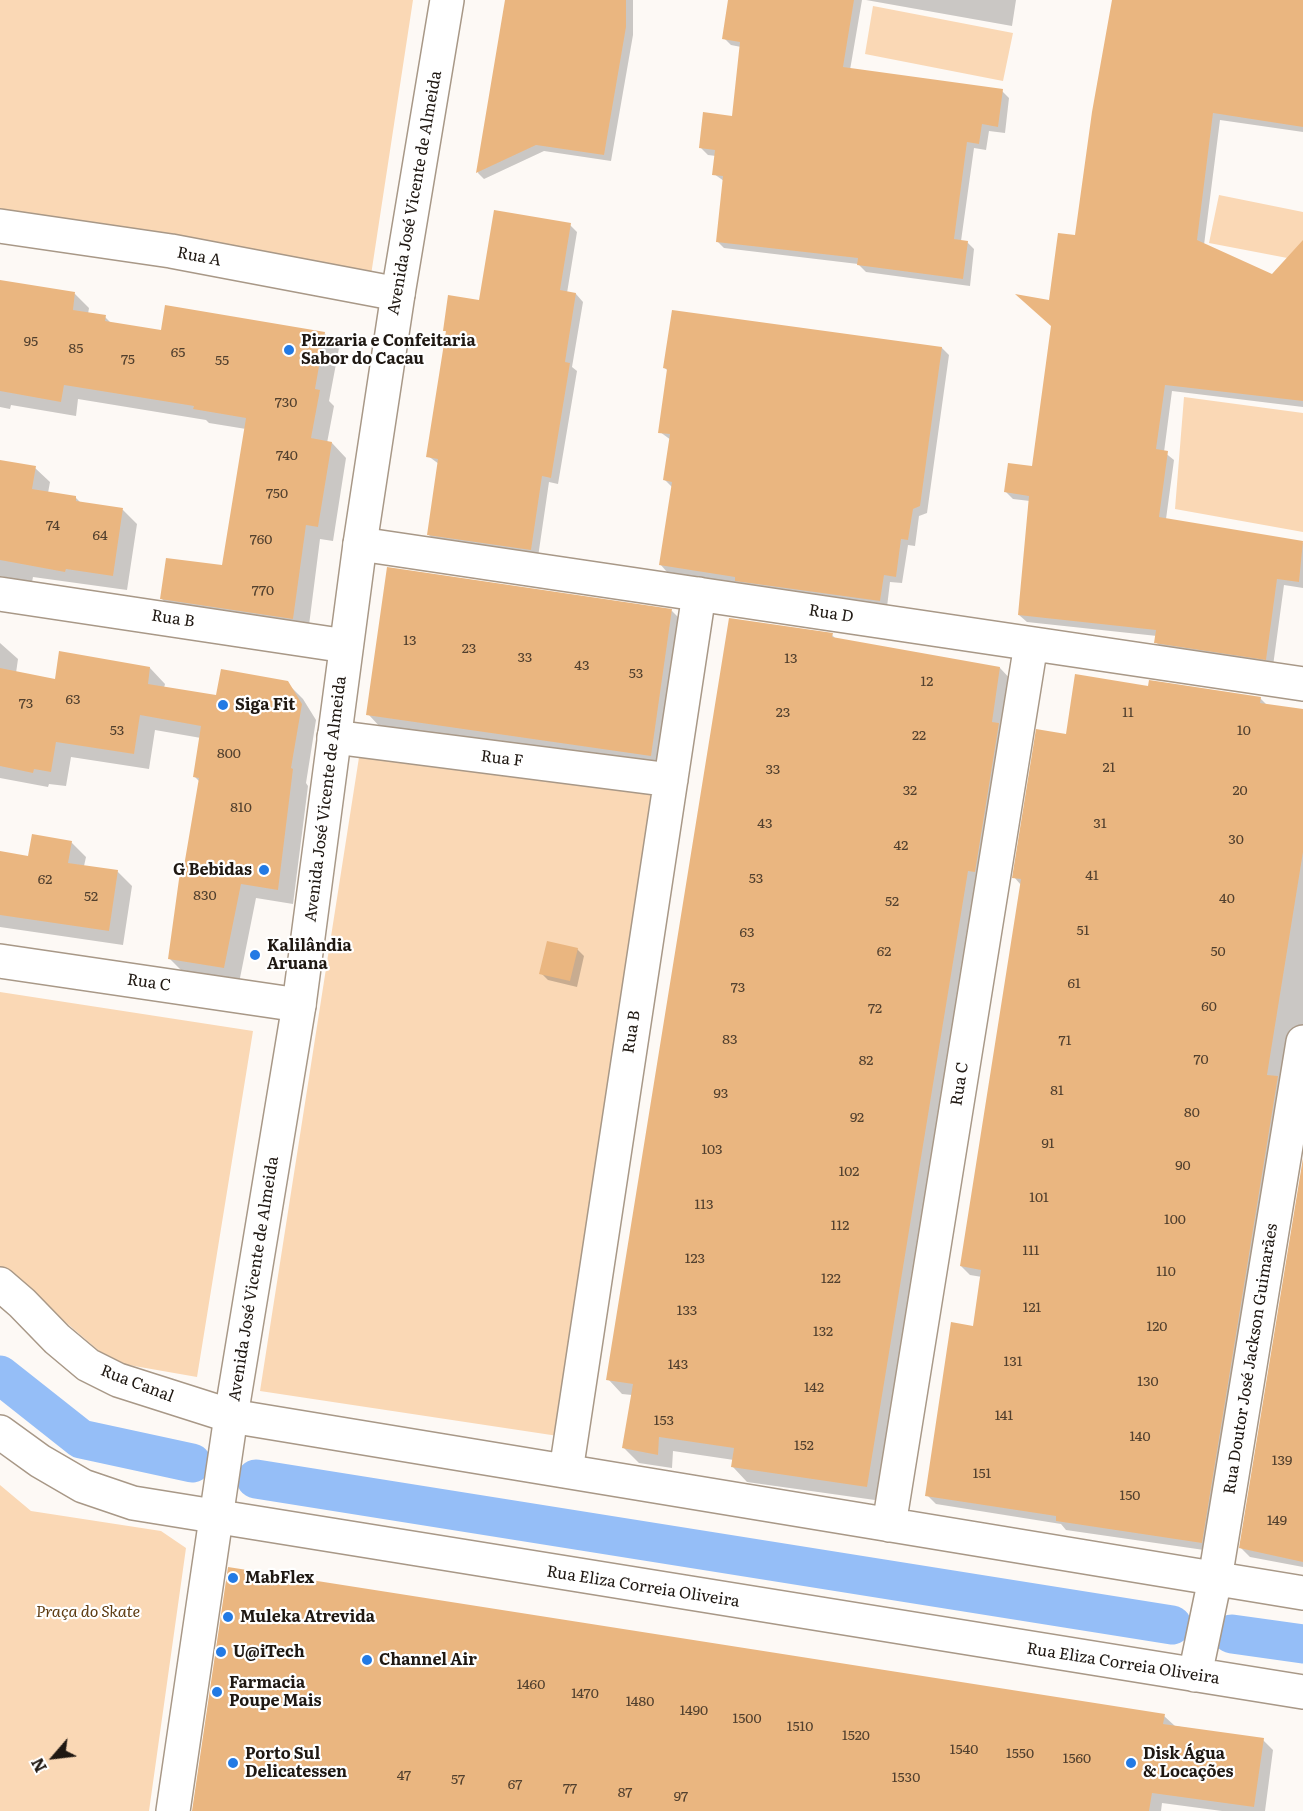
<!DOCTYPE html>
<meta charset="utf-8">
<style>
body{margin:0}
#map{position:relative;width:1303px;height:1811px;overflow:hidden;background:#fdf9f5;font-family:Literata,serif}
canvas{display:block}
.north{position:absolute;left:24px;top:1727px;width:60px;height:60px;-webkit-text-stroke:4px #fff;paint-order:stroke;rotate:242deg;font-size:16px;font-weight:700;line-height:24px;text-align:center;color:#1f1812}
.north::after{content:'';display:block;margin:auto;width:21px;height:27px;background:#1f1812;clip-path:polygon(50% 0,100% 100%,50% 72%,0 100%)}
</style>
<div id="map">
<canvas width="1303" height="1811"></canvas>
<div class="north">N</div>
</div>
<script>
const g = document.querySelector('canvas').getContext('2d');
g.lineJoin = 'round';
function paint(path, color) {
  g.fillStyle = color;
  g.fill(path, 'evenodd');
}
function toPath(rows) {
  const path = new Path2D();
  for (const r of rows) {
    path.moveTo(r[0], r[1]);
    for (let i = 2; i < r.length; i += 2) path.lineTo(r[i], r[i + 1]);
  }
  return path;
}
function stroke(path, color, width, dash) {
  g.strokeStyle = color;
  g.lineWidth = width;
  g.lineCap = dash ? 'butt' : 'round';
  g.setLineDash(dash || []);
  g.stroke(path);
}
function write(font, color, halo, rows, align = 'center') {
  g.font = font + ' Literata,serif';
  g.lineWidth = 4.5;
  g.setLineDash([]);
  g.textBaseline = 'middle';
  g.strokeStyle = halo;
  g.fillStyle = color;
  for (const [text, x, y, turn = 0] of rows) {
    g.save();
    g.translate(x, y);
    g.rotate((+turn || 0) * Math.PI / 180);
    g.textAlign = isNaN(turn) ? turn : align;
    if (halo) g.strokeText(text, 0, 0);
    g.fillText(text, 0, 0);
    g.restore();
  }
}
const green = toPath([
 [0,0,413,0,371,275,0,214],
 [873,6,1013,33,1003,81,865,54],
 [1219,195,1303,212,1303,261,1209,243],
 [1184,397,1303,413,1303,532,1175,509],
 [360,751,658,796,558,1436,260,1391],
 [0,992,253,1031,197,1377,117,1363,105,1356,0,1266],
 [0,1485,31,1511,161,1531,186,1548,149,1811,0,1811]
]);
const shadow = toPath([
 [560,0,633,0,633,35,611,161,544,151,484,179,478,173,505,9],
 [730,0,862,0,850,70,1002,91,1009,98,1005,133,989,131,986,150,974,148,961,241,967,242,974,249,970,286,866,272,858,264,724,248,717,241,724,181,714,174,716,156,708,155,701,148,734,118,741,47,731,45,724,38],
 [866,0,1016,0,1012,26],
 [1113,0,1303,0,1303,132,1220,120,1204,245,1272,276,1303,266,1303,407,1172,391,1164,452,1174,460,1166,519,1303,543,1303,588,1284,585,1273,666,1163,650,1156,642,1157,636,1027,622,1019,615,1030,501,1013,499,1006,492,1033,468,1052,326,1050,301,1076,237],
 [570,225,577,232,567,293,576,294,583,302,572,367,577,371,558,484,549,482,538,557,435,541,428,534,439,464,428,456,448,333,444,330],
 [0,282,75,294,89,308,88,314,105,317,112,324,162,332,324,333,339,348,329,401,334,406,327,443,332,443,346,458,333,541,320,539,308,633,176,613,162,599,223,567,246,429,209,423,206,420,78,399,76,416,11,405,10,409,0,407],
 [942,348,949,355,927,513,919,516,915,546,908,545,902,583,890,582,887,607,743,587,739,583,667,572,660,564,672,487,665,480,671,440,660,432,668,371,665,368],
 [0,462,35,468,50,482,48,493,76,498,81,503,123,510,137,524,127,590,33,577,32,582,0,576],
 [672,611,686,625,665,770,382,729,368,714],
 [832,635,837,640,1000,668,1014,683,882,1501,747,1482,733,1467,734,1460,673,1451,672,1468,639,1463,624,1448,632,1395,622,1394,608,1379],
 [0,643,18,659,16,673,56,681,150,668,165,684,164,688,217,697,287,683,303,699,316,720,306,783,308,786,293,904,256,898,239,983,185,974,170,959,200,782,195,777,201,738,155,730,149,769,71,757,66,786,49,784,48,787,0,778],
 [1150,688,1260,698,1267,705,1303,711,1303,1035,1211,1551,1066,1530,1061,1524,936,1504,927,1495,974,1328,982,1277,970,1275,961,1266,1021,885,1014,877,1067,736],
 [71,842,86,857,84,866,117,871,132,886,123,945,0,927,0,853,30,858],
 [577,949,584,956,577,987,548,980,541,973],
 [1303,1167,1303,1567,1250,1557,1241,1548],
 [1164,1716,1175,1726,1263,1740,1273,1750,1265,1811,1222,1811,1162,1803,1161,1811,194,1811]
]);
const canal = toPath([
 [0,1375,81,1439,192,1463],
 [256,1479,1172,1625],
 [1232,1634,1303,1644]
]);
const building = toPath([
 [505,0,626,0,626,27,604,155,536,145,476,173],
 [728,0,854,0,843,67,1003,89,998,127,982,124,979,144,967,142,954,239,968,241,963,279,857,265,858,258,716,242,723,176,712,175,715,150,699,148,703,112,732,116,740,42,722,39],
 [1112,0,1303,0,1303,127,1213,113,1197,240,1272,274,1303,240,1303,401,1165,385,1156,449,1168,451,1159,517,1303,541,1299,582,1277,579,1266,660,1154,643,1156,630,1018,615,1029,496,1004,492,1008,463,1032,466,1051,326,1015,294,1049,300,1058,233,1075,235,1092,112],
 [494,210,571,223,560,290,576,293,565,362,570,363,551,478,542,476,531,550,427,535,438,459,426,457,446,331,443,331,448,295,479,300],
 [0,280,75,292,73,310,106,315,105,321,161,330,165,305,325,332,315,389,320,390,311,438,332,442,318,527,306,525,293,619,160,599,166,558,222,565,246,418,193,409,194,406,64,385,61,402,0,391],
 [672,310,942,347,920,506,913,509,908,540,901,539,896,577,884,575,880,601,735,581,735,577,659,565,672,482,663,480,670,434,658,433,667,369,663,368],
 [0,460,36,466,32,489,76,496,76,501,123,508,113,576,66,569,65,572,0,560],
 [387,567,672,609,651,756,366,715],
 [729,618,833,633,832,637,1000,667,992,722,999,723,975,872,968,871,867,1487,731,1467,734,1448,659,1437,658,1455,622,1448,633,1384,606,1380],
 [59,651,150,667,148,684,216,695,221,669,288,681,302,704,291,768,293,769,278,890,241,884,224,968,168,959,180,872,183,872,199,778,193,777,201,726,140,715,134,754,56,742,51,772,34,769,33,773,0,766,0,668,55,679],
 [1075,674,1148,686,1149,680,1261,697,1260,703,1303,709,1303,852,1267,1075,1278,1076,1202,1543,1056,1521,1056,1516,925,1496,951,1322,973,1326,981,1270,960,1266,1021,879,1012,878,1036,729,1066,734],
 [32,834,72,841,68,863,118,870,109,931,0,915,0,851,28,856],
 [547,941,578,948,570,981,539,974],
 [1303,1158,1303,1562,1239,1548],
 [228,1567,1165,1714,1163,1724,1264,1738,1254,1807,1152,1793,1149,1811,192,1811]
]);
const minor = toPath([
 [0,226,171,251,398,294],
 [360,544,1303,684],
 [0,594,346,646],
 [334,737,671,780],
 [0,961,299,1005],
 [0,1284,22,1303,57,1339,88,1365,118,1380,231,1416,1303,1593],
 [0,1432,40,1461,83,1486,133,1503,1303,1692],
 [566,1471,699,594],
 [889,1525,1031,644],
 [1195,1675,1215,1579,1303,1042]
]);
const tertiary = toPath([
 [173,1811,231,1416,299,1005,360,544,398,294,447,0]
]);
const markers = [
 [289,350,6,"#237ae4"],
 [223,705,6,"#237ae4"],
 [264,870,6,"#237ae4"],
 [255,955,6,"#237ae4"],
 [233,1578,6,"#237ae4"],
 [228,1617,6,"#237ae4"],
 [221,1652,6,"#237ae4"],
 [367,1660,6,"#237ae4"],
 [217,1692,6,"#237ae4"],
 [233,1763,6,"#237ae4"],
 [1131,1763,6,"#237ae4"]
];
const numberNames = [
 ["95",31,342],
 ["85",76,349],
 ["65",178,353],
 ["75",128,360],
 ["55",222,361],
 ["730",286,403],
 ["740",287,456],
 ["750",277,494],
 ["74",53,526],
 ["64",100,536],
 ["760",261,540],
 ["770",263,591],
 ["13",410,641],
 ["23",469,649],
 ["33",525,658],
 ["13",791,659],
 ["43",582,666],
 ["53",636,674],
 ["12",927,682],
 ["63",73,700],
 ["73",26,704],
 ["23",783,713],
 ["11",1128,713],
 ["53",117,731],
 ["10",1244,731],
 ["22",919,736],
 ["800",229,754],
 ["21",1109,768],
 ["33",773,770],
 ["32",910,791],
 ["20",1240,791],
 ["810",241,808],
 ["43",765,824],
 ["31",1100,824],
 ["30",1236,840],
 ["42",901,846],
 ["41",1092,876],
 ["53",756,879],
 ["62",45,880],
 ["830",205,896],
 ["52",91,897],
 ["40",1227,899],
 ["52",892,902],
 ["51",1083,931],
 ["63",747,933],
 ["62",884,952],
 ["50",1218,952],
 ["61",1074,984],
 ["73",738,988],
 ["60",1209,1007],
 ["72",875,1009],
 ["83",730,1040],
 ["71",1065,1041],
 ["70",1201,1060],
 ["82",866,1061],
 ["81",1057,1091],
 ["93",721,1094],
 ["80",1192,1113],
 ["92",857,1118],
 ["91",1048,1144],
 ["103",712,1150],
 ["90",1183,1166],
 ["102",849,1172],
 ["101",1039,1198],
 ["113",704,1205],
 ["100",1175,1220],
 ["112",840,1226],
 ["111",1031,1251],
 ["123",695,1259],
 ["110",1166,1272],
 ["122",831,1279],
 ["121",1032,1308],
 ["133",687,1311],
 ["120",1157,1327],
 ["132",823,1332],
 ["131",1013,1362],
 ["143",678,1365],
 ["130",1148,1382],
 ["142",814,1388],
 ["141",1004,1416],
 ["153",664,1421],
 ["140",1140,1437],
 ["152",804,1446],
 ["139",1282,1461],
 ["151",982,1474],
 ["150",1130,1496],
 ["149",1277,1521],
 ["1460",531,1685],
 ["1470",585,1694],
 ["1480",640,1702],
 ["1490",694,1711],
 ["1500",747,1719],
 ["1510",800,1727],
 ["1520",856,1736],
 ["1540",964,1750],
 ["1550",1020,1754],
 ["1560",1077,1759],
 ["47",404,1776],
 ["1530",906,1778],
 ["57",458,1780],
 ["67",515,1785],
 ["77",570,1789],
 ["87",625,1793],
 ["97",681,1797]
];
const streetNames = [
 ["Avenida José Vicente de Almeida",415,193,-80],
 ["Rua A",199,257,11],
 ["Rua D",831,614,9],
 ["Rua B",173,619,9],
 ["Rua F",502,759,7],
 ["Avenida José Vicente de Almeida",326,799,-83],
 ["Rua C",149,983,8],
 ["Rua B",632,1032,-81],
 ["Rua C",960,1084,-81],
 ["Avenida José Vicente de Almeida",254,1279,-81],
 ["Rua Doutor José Jackson Guimarães",1251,1359,-81],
 ["Rua Canal",137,1384,21],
 ["Rua Eliza Correia Oliveira",643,1587,9],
 ["Rua Eliza Correia Oliveira",1123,1664,9]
];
const poiNames = [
 ["Pizzaria e Confeitaria",301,341],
 ["Sabor do Cacau",301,359],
 ["Siga Fit",235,705],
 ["G Bebidas",252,870,"right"],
 ["Kalilândia",267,946],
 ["Aruana",267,964],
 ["MabFlex",245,1578],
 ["Muleka Atrevida",240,1617],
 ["U@iTech",233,1652],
 ["Channel Air",379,1660],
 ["Farmacia",229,1683],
 ["Poupe Mais",229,1701],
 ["Porto Sul",245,1754],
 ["Delicatessen",245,1772],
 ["Disk Água",1143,1754],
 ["& Locações",1143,1772]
];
const parkNames = [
 ["Praça do Skate",88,1612]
];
paint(green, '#fad8b5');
paint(shadow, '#0003');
stroke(canal, '#95bef7', 39);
paint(building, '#eab680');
stroke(minor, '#a89887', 36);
stroke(tertiary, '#a89887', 36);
stroke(minor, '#fff', 33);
stroke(tertiary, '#fff', 33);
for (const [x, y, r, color] of markers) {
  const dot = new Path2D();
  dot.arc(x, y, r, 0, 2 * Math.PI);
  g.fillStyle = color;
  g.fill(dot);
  stroke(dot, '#fff', 2);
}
write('14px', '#52402e', null, numberNames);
write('16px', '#1f1812', '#fff', streetNames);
write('bold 16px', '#1f1812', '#fff', poiNames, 'left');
write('italic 16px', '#5e3c12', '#fff', parkNames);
</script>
